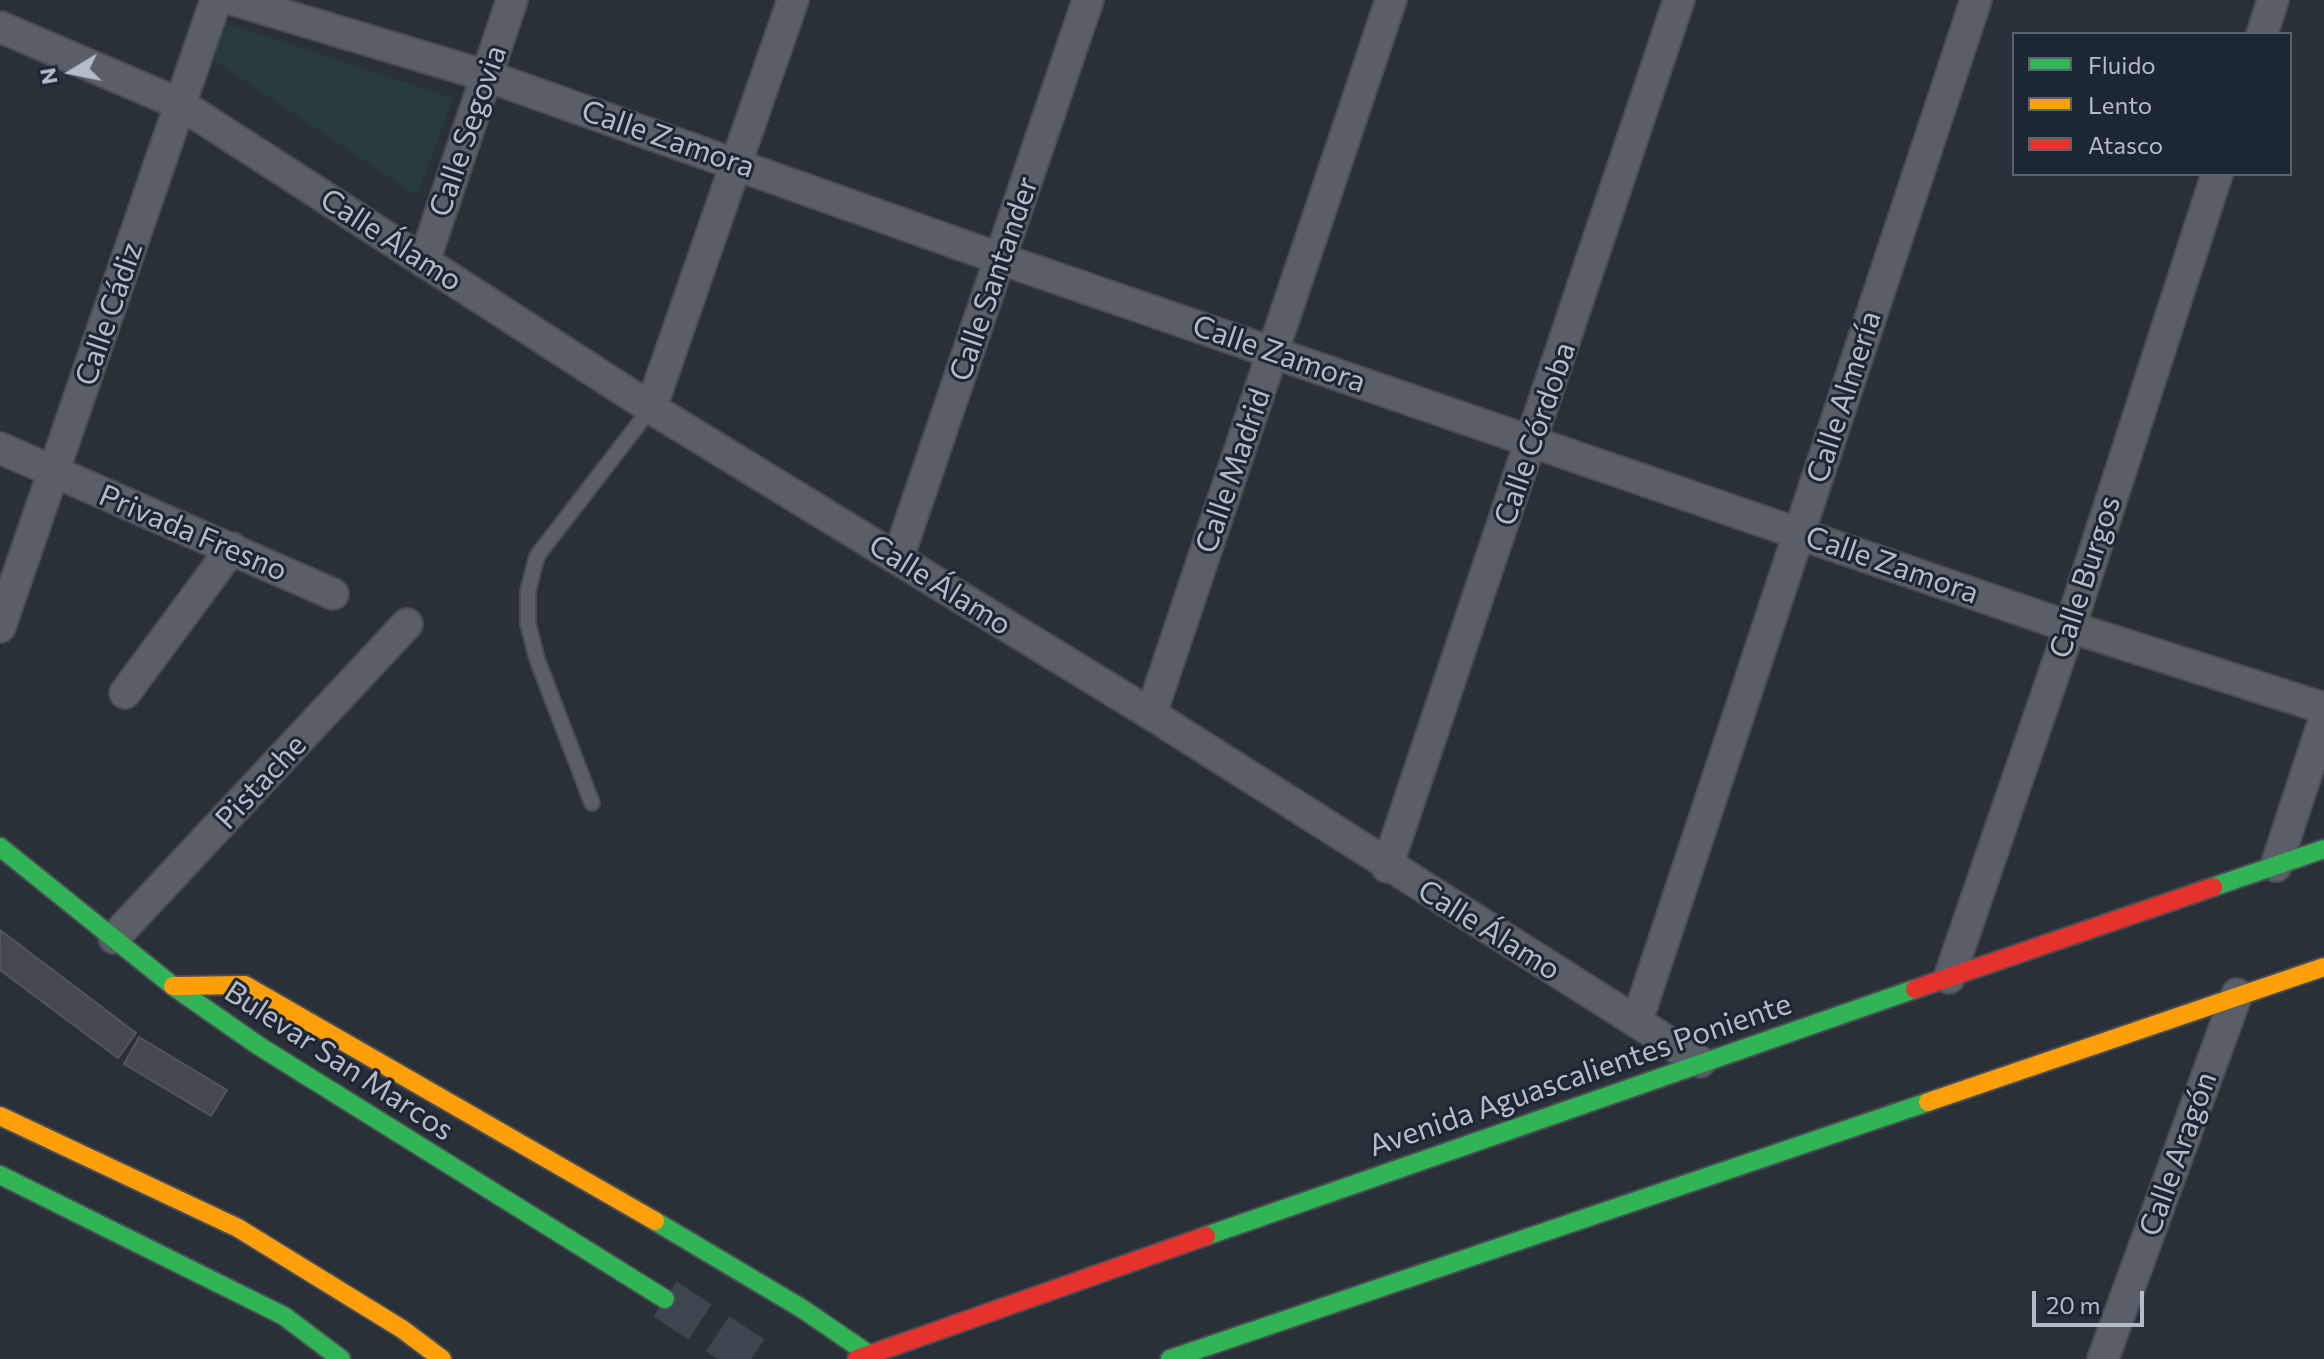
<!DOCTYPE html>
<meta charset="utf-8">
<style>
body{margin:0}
#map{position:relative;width:2324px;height:1359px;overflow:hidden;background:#2a3038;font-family:Commissioner,sans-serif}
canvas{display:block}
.legend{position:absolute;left:2012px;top:32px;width:280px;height:144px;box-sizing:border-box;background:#1d2633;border:2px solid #59626f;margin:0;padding:10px 14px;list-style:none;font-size:24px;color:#b4bcc9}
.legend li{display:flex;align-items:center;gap:16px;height:40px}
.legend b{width:40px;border:2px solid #59626f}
.north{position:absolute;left:32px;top:32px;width:80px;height:80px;-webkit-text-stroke:6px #1d2633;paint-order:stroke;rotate:260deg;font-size:22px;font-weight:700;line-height:32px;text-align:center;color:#b4bcc9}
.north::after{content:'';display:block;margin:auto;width:28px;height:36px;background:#b4bcc9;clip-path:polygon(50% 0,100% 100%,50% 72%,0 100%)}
.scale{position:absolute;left:2032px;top:1291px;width:112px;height:36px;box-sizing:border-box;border:4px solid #b4bcc9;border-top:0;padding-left:10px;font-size:24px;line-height:28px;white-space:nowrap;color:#b4bcc9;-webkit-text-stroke:6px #1d2633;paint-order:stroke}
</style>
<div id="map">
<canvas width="2324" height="1359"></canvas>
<ul class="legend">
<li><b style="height:10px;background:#30b455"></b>Fluido</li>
<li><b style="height:10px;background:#ff9f0a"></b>Lento</li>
<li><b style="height:10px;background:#e5322d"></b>Atasco</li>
</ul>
<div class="north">N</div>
<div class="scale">20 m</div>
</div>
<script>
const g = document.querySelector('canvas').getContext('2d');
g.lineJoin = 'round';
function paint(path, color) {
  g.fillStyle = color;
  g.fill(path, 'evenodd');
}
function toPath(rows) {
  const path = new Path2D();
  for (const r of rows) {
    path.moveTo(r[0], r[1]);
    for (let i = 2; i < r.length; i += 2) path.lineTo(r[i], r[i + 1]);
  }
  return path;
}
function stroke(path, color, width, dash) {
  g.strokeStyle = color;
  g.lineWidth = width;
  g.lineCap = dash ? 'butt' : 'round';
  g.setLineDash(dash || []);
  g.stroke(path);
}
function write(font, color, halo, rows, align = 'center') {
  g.font = font + ' Commissioner,sans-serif';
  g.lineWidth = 6;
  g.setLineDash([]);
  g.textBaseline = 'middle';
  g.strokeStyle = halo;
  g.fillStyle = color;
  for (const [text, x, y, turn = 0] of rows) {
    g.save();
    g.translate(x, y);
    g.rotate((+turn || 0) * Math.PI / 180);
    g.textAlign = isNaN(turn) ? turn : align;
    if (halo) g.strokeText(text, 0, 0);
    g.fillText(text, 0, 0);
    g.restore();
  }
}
const green = toPath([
 [225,23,453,98,417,196,213,60]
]);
const building = toPath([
 [0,930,136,1033,118,1058,0,970,0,930],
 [139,1037,227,1090,211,1116,124,1064,139,1037]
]);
const secondaryTunnel = toPath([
 [665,1299,756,1359]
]);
const lane = toPath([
 [592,803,537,659,528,624,528,591,537,556,651,408]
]);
const street = toPath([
 [234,0,487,76,1001,259,2070,627,2324,708],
 [0,27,182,105,651,408,1151,714,1700,1062],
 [2262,34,2273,0],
 [424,262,512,0],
 [651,408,793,0],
 [0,448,333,594],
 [898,558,1088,0],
 [0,627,216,0],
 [125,693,232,548],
 [1151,714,1391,0],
 [2276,866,2324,720],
 [1387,867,1679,0],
 [114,938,407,624],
 [1949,978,2070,627,2217,174],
 [1637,1021,1976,0],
 [2103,1359,2237,994]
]);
const fast = toPath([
 [0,847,173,986,259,1046,665,1299],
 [2213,887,2324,849],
 [0,1175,284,1316,341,1359],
 [655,1221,801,1308,870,1355],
 [1206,1236,1915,989],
 [1170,1359,1928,1102]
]);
const slow = toPath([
 [173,986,245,985,655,1221],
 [1928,1102,2324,967],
 [0,1116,238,1228,402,1329,442,1359]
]);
const jam = toPath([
 [1915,989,2213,887],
 [857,1359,1206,1236]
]);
const streetNames = [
 ["Calle Segovia",468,131,-71],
 ["Calle Zamora",668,139,19],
 ["Calle Álamo",391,240,33],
 ["Calle Santander",994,279,-71],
 ["Calle Cádiz",109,314,-71],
 ["Calle Zamora",1279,354,19],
 ["Calle Almería",1844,397,-72],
 ["Calle Córdoba",1535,434,-71],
 ["Calle Madrid",1233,471,-71],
 ["Privada Fresno",193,533,23],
 ["Calle Zamora",1892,565,19],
 ["Calle Burgos",2085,577,-72],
 ["Calle Álamo",940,585,32],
 ["Pistache",261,782,-47],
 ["Calle Álamo",1489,930,32],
 ["Bulevar San Marcos",339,1061,33],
 ["Avenida Aguascalientes Poniente",1580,1075,-19],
 ["Calle Aragón",2178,1154,-70]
];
paint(green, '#273a3e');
paint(building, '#444950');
stroke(building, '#52575f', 2);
stroke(secondaryTunnel, '#3f454e', 42, [42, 21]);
stroke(lane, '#484c53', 18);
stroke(street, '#484c53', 34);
stroke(fast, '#484c53', 22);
stroke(slow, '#484c53', 22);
stroke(jam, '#484c53', 22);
stroke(lane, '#5a5e66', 14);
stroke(street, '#5a5e66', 30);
stroke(fast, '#30b455', 18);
stroke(slow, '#ff9f0a', 18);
stroke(jam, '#e5322d', 18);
write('30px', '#b4bcc9', '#1d2633', streetNames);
</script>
